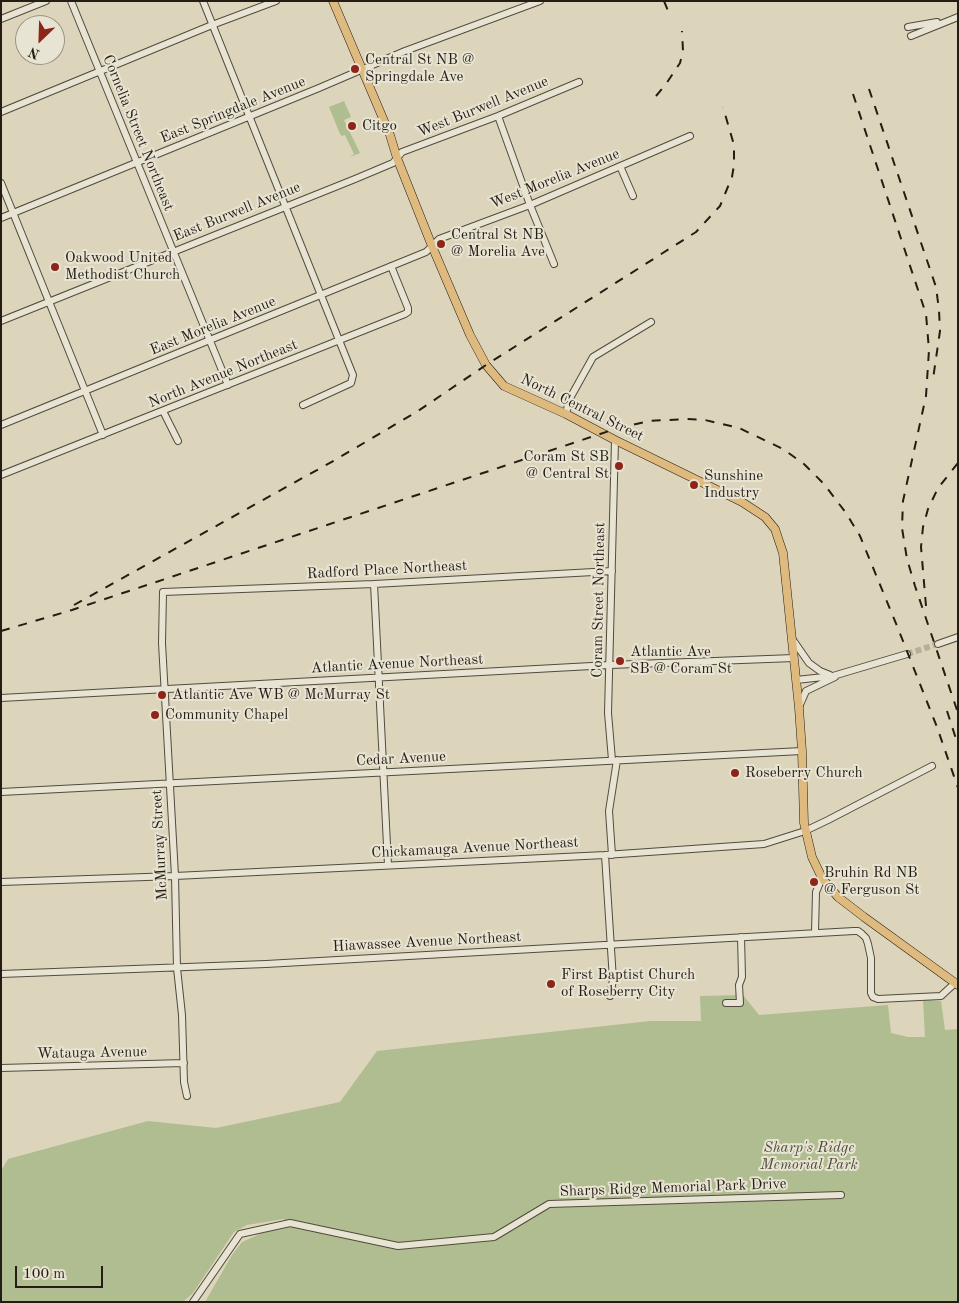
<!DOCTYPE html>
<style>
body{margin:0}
#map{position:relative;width:959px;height:1303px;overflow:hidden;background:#dcd5bb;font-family:"Old Standard TT",serif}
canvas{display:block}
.frame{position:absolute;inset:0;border:2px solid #251c13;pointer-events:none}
.north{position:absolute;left:15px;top:15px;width:50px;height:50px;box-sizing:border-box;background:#e8e4d3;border:1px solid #9a9486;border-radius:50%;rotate:204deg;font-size:14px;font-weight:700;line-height:20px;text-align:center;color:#251c13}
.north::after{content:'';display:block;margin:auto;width:18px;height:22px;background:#8f2418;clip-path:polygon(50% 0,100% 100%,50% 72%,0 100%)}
.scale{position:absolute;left:15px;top:1266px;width:88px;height:22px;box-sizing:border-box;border:2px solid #251c13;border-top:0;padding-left:6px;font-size:15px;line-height:18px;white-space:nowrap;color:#251c13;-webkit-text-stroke:4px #e8e4d3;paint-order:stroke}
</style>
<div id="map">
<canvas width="959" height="1303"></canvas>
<div class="frame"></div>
<div class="north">N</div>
<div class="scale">100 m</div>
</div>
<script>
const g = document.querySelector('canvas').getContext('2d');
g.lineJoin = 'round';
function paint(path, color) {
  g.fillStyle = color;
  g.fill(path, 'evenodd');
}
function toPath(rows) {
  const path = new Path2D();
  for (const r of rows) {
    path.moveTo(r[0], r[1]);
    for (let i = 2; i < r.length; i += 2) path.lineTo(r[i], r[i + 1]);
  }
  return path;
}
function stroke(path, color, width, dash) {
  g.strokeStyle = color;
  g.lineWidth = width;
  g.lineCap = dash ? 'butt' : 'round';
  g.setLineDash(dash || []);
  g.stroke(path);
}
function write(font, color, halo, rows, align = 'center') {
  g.font = font + ' "Old Standard TT",serif';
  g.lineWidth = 4;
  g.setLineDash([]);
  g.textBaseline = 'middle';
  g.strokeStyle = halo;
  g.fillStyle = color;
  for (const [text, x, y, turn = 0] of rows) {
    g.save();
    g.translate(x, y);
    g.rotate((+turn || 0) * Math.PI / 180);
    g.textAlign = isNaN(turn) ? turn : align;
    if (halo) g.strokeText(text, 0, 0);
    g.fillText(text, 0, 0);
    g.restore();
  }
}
const green = toPath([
 [344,101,351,117,344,120,360,153,350,157,354,154,345,135,342,136,340,134,329,107],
 [743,995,759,1015,888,1005,891,1033,908,1037,925,1037,923,1000,941,1001,945,1030,958,1029,958,1302,205,1302,232,1255,242,1242,262,1233,285,1228,284,1219,247,1225,234,1232,193,1293,183,1302,1,1302,1,1171,8,1159,148,1121,216,1128,340,1102,377,1051,650,1021,701,1021,700,996]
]);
const minorTunnel = toPath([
 [907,654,938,644]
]);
const minor = toPath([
 [71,1,228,385],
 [203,1,353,375,351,383,303,405],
 [1,19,46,1],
 [908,27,937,22],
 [911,36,958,17],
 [1,112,212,25,276,1],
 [498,116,530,205,554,264],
 [620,166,633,196],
 [1,183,103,435],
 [1,218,319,88,405,51,540,1],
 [1,321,355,179,393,163,402,152,498,116,579,82],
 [163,411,178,441],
 [566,414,569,400,593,357,651,322],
 [1,425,426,252,439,239,530,205,690,136],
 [1,475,405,314,408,312,408,308,391,266],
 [374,584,388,865],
 [793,640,809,663,820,671,830,675],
 [938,644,958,637],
 [796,680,833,676,907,654],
 [1,698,610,665,794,658],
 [799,707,806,691,835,677],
 [612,760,608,713,615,440],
 [1,792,802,751],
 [605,855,613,980,610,996],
 [612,855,609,811,617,760],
 [1,882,175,876,605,855,764,844,805,831,828,820,932,766],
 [815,932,816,892,822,878],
 [1,974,266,964,854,931,858,931,862,934,866,938,868,944,871,958,871,993,873,997,878,999,941,996,955,983],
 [726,1003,740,1003,739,985,742,977,741,937],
 [1,1068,184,1063],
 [187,1096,184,1082,182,1015,177,968,175,876,162,643,163,592,374,584,612,571],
 [193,1302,240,1234,290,1223,398,1246,494,1237,549,1204,841,1195]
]);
const major = toPath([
 [333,1,390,135,397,158,432,246,470,335,486,365,504,386,566,414,615,440,742,502,765,517,775,529,783,553,799,708,802,751,804,823,812,857,822,878,838,897,864,917,958,985]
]);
const rail = toPath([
 [664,1,669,13],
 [869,89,936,287,939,310,940,331,933,379],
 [853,94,926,314,929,350,926,396,903,501,902,528,907,559,915,586,958,713],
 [656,96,666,84,680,63,683,51,682,31],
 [74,605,335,460,418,411,486,365,696,232,720,206,732,177,734,165,734,145,723,107],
 [926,606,921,547,923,527,928,509,938,488,958,463],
 [1,631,72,610,615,429,649,421,686,419,705,420,739,428,783,449,804,464,824,484,846,513,860,536,897,626,937,727,958,788],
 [947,711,958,745]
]);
const markers = [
 [355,69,5,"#8f2418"],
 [352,126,5,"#8f2418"],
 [441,244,5,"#8f2418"],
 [55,267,5,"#8f2418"],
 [619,466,5,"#8f2418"],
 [694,485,5,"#8f2418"],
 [620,661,5,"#8f2418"],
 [162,695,5,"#8f2418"],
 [155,715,5,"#8f2418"],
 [735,773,5,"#8f2418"],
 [814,882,5,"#8f2418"],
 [551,984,5,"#8f2418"]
];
const poiNames = [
 ["Central St NB @",365,60],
 ["Springdale Ave",365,77],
 ["Citgo",362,126],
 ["Central St NB",451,235],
 ["@ Morelia Ave",451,252],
 ["Oakwood United",65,258],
 ["Methodist Church",65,275],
 ["Coram St SB",609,457,"right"],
 ["@ Central St",609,474,"right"],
 ["Sunshine",704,476],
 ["Industry",704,493],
 ["Atlantic Ave",630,652],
 ["SB @ Coram St",630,669],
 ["Atlantic Ave WB @ McMurray St",172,695],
 ["Community Chapel",165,715],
 ["Roseberry Church",745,773],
 ["Bruhin Rd NB",824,873],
 ["@ Ferguson St",824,890],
 ["First Baptist Church",561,975],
 ["of Roseberry City",561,992]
];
const streetNames = [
 ["West Burwell Avenue",483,107,-22],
 ["East Springdale Avenue",233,110,-22],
 ["Cornelia Street Northeast",138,133,68],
 ["West Morelia Avenue",555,179,-22],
 ["East Burwell Avenue",237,212,-22],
 ["East Morelia Avenue",213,326,-22],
 ["North Avenue Northeast",223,374,-22],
 ["North Central Street",582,408,26],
 ["Radford Place Northeast",387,570,-3],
 ["Coram Street Northeast",599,600,-89],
 ["Atlantic Avenue Northeast",397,664,-3],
 ["Cedar Avenue",401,759,-3],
 ["McMurray Street",160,845,-93],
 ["Chickamauga Avenue Northeast",475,848,-3],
 ["Hiawassee Avenue Northeast",427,942,-3],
 ["Watauga Avenue",92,1053,-1],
 ["Sharps Ridge Memorial Park Drive",673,1188,-2]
];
const parkNames = [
 ["Sharp's Ridge",809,1148],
 ["Memorial Park",809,1165]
];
paint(green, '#afbd91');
stroke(minorTunnel, '#b7b099', 6, [6, 3]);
stroke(minor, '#534a3d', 8);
stroke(major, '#251c13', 9);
stroke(minor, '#e8e4d3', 6);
stroke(major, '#deba7e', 8);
stroke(rail, '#251c13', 2, [9, 9]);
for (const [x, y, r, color] of markers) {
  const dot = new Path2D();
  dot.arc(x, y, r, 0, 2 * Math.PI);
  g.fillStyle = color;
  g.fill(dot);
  stroke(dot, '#e8e4d3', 2);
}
write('15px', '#251c13', '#e8e4d3', poiNames, 'left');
write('15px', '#251c13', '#e8e4d3', streetNames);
write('italic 15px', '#4e4c39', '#e8e4d3', parkNames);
</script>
